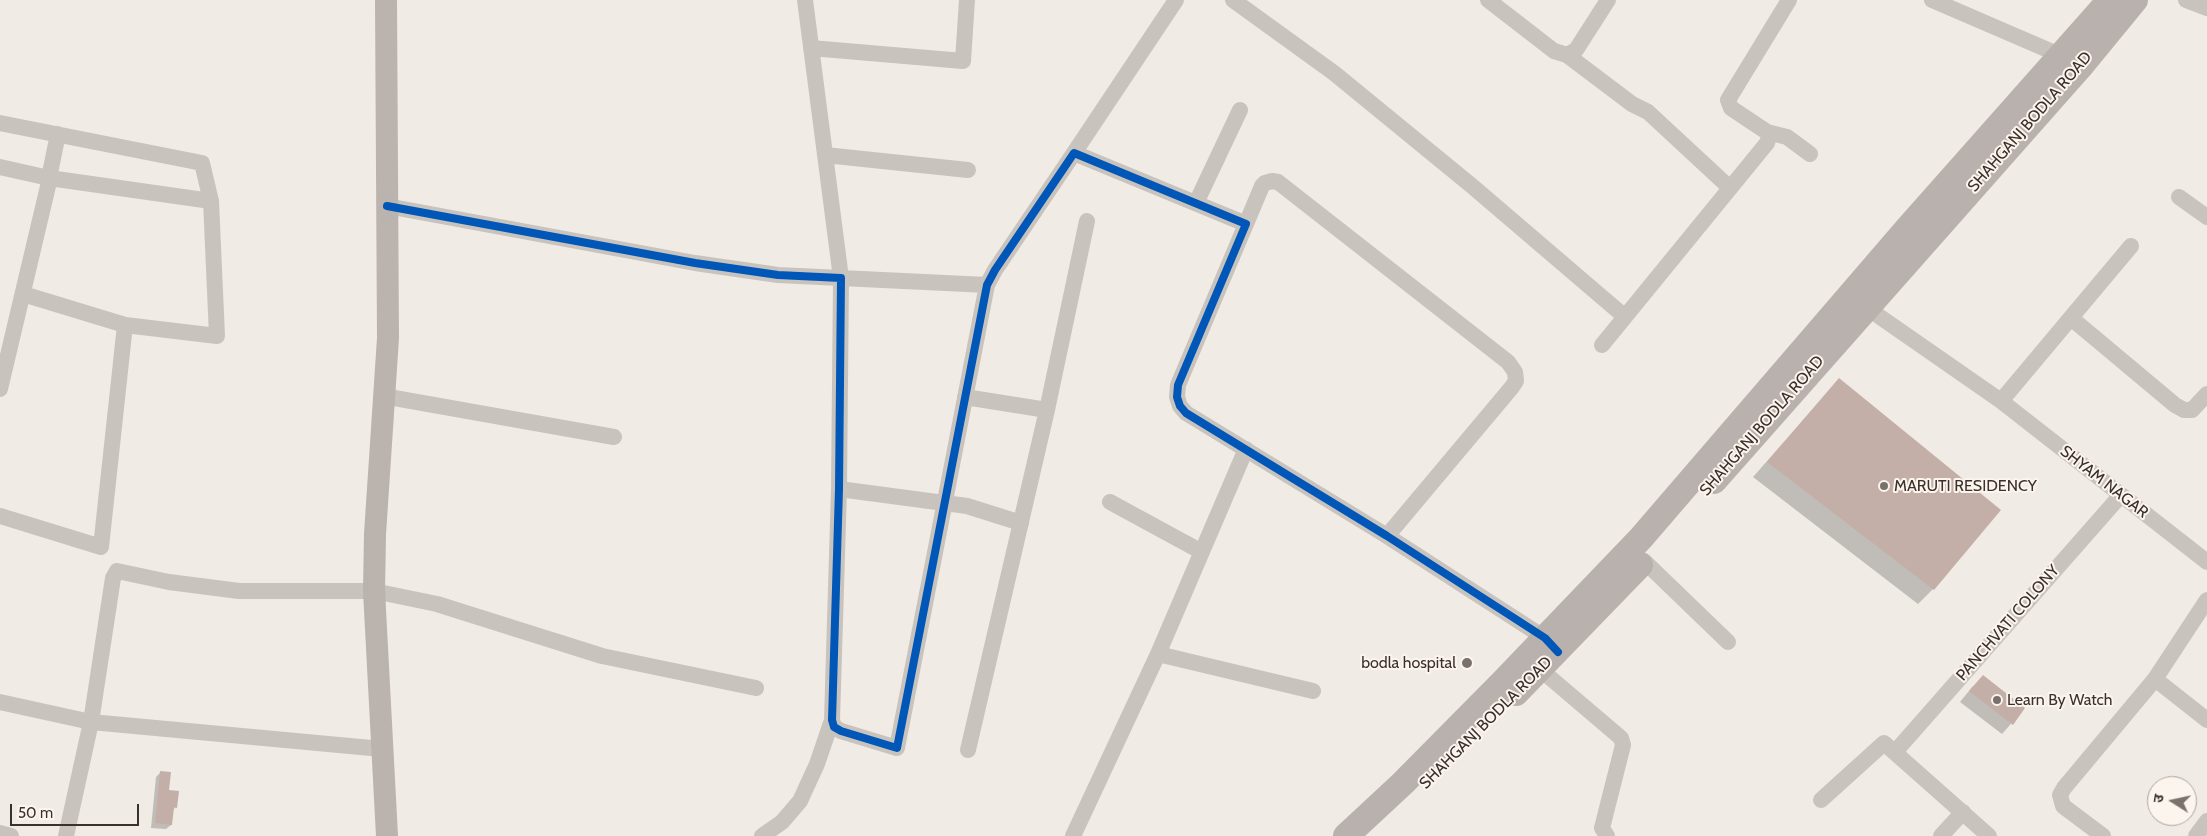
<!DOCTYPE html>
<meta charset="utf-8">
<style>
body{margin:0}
#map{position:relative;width:2207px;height:836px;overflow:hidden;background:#f0ebe5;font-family:Cabin,"Noto Sans Devanagari",sans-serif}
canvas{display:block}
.north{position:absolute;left:2147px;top:776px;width:50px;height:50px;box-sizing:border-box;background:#fbf5ee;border:1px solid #aea6a0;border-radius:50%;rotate:280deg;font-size:14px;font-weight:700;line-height:20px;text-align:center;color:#3b302b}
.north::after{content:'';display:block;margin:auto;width:18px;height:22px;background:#7a716c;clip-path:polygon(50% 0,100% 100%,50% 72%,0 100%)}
.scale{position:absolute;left:10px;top:804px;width:129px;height:22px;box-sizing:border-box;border:2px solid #3b302b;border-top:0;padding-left:6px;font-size:15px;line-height:18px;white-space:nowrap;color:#3b302b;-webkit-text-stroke:4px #fbf5ee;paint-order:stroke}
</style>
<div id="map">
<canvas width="2207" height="836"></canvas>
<div class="north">उ</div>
<div class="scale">50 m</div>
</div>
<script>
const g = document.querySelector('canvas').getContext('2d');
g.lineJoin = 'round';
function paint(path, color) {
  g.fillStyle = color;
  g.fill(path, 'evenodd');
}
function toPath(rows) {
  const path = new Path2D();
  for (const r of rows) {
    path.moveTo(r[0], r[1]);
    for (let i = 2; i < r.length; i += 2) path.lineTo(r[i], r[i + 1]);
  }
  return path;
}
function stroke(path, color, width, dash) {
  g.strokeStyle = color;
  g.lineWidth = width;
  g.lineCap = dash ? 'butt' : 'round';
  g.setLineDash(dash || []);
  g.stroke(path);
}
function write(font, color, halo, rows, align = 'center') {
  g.font = font + ' Cabin,sans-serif';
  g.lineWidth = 4;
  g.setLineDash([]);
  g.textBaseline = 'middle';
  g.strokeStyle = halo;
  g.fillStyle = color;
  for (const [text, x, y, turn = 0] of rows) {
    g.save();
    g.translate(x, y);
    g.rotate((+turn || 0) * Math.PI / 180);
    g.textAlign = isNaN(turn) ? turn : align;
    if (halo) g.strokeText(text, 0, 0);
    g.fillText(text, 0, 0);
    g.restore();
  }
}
const shadow = toPath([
 [1839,379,1999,510,1933,589,1918,604,1753,477],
 [1973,686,2024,709,2002,734,1960,702],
 [161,772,176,807,172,811,171,825,166,829,151,828,156,777]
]);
const building = toPath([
 [1839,378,2001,510,1934,590,1767,462],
 [1983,675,2025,708,2013,725,1969,691],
 [160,771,171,772,169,790,179,791,177,808,174,807,172,825,155,823]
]);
const street = toPath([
 [805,0,841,278,987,285],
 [1233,0,1334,73,1472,186,1624,316],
 [1488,0,1554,51,1567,55,1632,104,1648,112,1730,188],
 [1932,0,2062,56],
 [2186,0,2207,8],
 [811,48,963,61,967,0],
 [1567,55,1576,50,1608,0],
 [0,123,202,163,211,201,217,336,125,325],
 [1767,132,1787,137,1810,154],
 [1074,153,1176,0],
 [825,155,968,170],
 [0,167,49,178,58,134],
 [2179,197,2207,217],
 [1196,203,1240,110],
 [387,206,695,263,778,275,841,278,839,489,832,720,834,727,841,731,897,748,987,285,995,270,1074,153,1246,224,1178,385,1177,397,1180,406,1186,413,1387,536,1545,638,1551,645],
 [1246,224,1262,186,1265,183,1272,181,1278,182,1508,362,1515,372,1516,381,1512,387,1387,536],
 [1860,303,2001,401,2131,246],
 [2071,318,2175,405,2184,410,2192,410,2207,394],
 [1602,345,1767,143,1769,137,1767,132,1731,108,1728,100,1789,0],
 [0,389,49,182,49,178,211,201],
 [383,396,614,437],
 [965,397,1047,410],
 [2001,401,2207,562],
 [1246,449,1158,654,1313,691],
 [839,489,967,506,1021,523],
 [1110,502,1202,552],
 [0,516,101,547,125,325,23,294],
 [1644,561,1728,642],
 [1534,664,1621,738,1623,745,1602,828,1607,836],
 [2155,679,2207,600],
 [0,702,91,722,382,749],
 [968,750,1047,410,1087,221],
 [1895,752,2121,495],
 [1821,800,1884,743,1989,836],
 [0,833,11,836],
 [66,836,91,722,113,578,117,571,169,582,239,591,374,591,437,604,602,656,756,688],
 [762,836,782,822,800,801,817,764,832,720],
 [1073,836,1158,654],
 [1941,836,1963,812],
 [2103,836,2063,806,2060,795,2064,788,2155,679,2207,720],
 [2196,836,2207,821]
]);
const secondary = toPath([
 [386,0,388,338,375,534,374,591,387,836]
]);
const primary = toPath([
 [1714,481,2080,67,2135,0],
 [1516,693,1640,565],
 [1346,836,1403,783,1503,682,1641,538,1907,229,2110,0]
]);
const cycleway = toPath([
 [387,206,695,263,778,275,841,278,839,489,832,720,834,727,841,731,897,748,987,285,995,270,1074,153,1246,224,1178,385,1177,397,1180,406,1186,413,1387,536,1545,638,1558,652]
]);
const markers = [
 [1884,486,5,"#7a716c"],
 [1467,663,6,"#7a716c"],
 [1997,700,5,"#7a716c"]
];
const streetNames = [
 ["SHAHGANJ BODLA ROAD",2030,122,-49],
 ["SHAHGANJ BODLA ROAD",1762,426,-49],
 ["SHYAM NAGAR",2104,482,38],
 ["PANCHVATI COLONY",2008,623,-49],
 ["SHAHGANJ BODLA ROAD",1486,723,-45]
];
const poiNames = [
 ["MARUTI RESIDENCY",1894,486],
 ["bodla hospital",1456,663,"right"],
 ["Learn By Watch",2007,700]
];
paint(shadow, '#0003');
paint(building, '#c3afa7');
stroke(street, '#c9c3be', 16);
stroke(secondary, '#bab3ae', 22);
stroke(primary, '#b8b1ad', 26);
stroke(cycleway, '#0057b8', 8);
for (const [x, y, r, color] of markers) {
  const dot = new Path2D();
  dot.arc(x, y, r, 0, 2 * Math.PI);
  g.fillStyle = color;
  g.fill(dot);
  stroke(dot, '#fbf5ee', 2);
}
write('16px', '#3b302b', '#fbf5ee', streetNames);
write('16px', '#3b302b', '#fbf5ee', poiNames, 'left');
</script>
